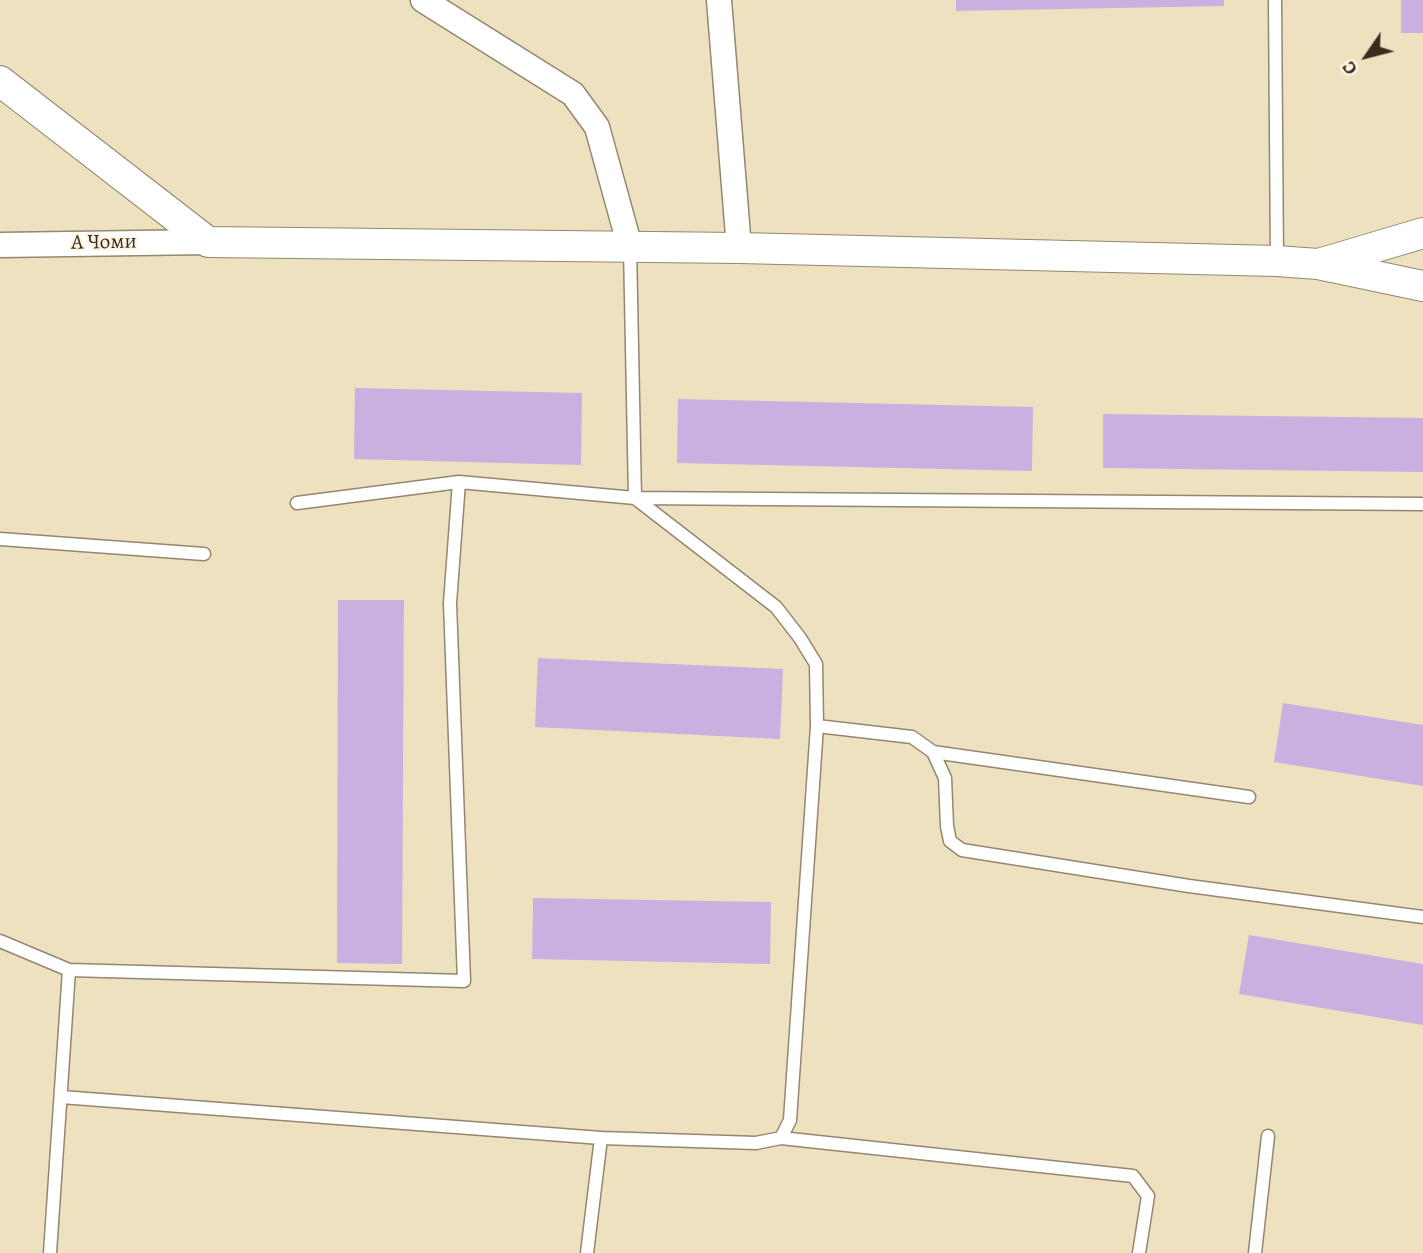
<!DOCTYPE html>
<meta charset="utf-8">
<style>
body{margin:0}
#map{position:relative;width:1423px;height:1253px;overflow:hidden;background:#eee1c0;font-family:Alegreya,serif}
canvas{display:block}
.north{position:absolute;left:1332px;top:21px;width:70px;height:70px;-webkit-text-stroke:5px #fcf5e5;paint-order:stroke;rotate:235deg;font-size:19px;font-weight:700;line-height:28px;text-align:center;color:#3b2a1e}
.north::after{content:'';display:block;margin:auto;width:24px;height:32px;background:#3b2a1e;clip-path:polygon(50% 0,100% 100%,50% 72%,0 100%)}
</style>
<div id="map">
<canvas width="1423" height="1253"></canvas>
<div class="north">С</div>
</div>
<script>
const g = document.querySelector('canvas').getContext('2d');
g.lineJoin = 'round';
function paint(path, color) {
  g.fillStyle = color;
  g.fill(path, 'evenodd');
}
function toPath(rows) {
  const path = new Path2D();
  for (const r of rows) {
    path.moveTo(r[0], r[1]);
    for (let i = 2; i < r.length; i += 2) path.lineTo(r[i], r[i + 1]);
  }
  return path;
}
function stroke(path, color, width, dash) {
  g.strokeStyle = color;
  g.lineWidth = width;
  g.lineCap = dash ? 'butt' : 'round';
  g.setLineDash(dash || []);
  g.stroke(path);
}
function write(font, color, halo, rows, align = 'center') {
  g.font = font + ' Alegreya,serif';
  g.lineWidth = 5;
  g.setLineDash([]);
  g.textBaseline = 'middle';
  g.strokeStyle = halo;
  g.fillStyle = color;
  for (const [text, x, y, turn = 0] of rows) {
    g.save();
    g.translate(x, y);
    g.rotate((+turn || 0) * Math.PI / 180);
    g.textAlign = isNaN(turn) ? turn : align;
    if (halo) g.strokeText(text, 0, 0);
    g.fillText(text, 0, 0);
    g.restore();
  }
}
const building = toPath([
 [956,0,1224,0,1224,6,956,11],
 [1401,0,1423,0,1423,33,1401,33],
 [355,388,582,393,581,465,354,459],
 [678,399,1033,407,1032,471,677,463],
 [1103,414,1423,418,1423,472,1103,468],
 [338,600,404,600,402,964,337,963],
 [538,658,783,669,780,739,535,727],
 [1283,703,1423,725,1423,786,1274,762],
 [533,898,771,902,770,964,532,959],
 [1249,935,1423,964,1423,1025,1239,994]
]);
const service = toPath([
 [1275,0,1277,261],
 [630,247,635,498,1423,504],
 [0,539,204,554],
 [817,726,912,737,933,752,945,778,947,826,950,841,962,850,1189,886,1423,917],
 [933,752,1249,797],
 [0,941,69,970],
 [61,1097,601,1138,756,1143,781,1138,790,1120,817,726,816,664,800,638,776,607,635,498,459,482,297,503],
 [781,1138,1133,1176,1148,1196,1139,1253],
 [50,1253,69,970,464,981,450,603,459,482],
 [587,1253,601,1138],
 [1255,1253,1268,1136]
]);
const minor = toPath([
 [423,0,573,94,597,127,630,247],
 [719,0,739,248],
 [0,245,208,242]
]);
const tertiary = toPath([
 [0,81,208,242,739,248,1277,261,1318,264,1423,286],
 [1322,263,1423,233]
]);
const streetNames = [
 ["А Чоми",104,243,-1]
];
paint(building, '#c9b0e1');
stroke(service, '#94866f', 15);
stroke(minor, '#94866f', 27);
stroke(tertiary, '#94866f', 32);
stroke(service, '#fff', 12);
stroke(minor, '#fff', 24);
stroke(tertiary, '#fff', 30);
write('21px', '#3b2a1e', '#fcf5e5', streetNames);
</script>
